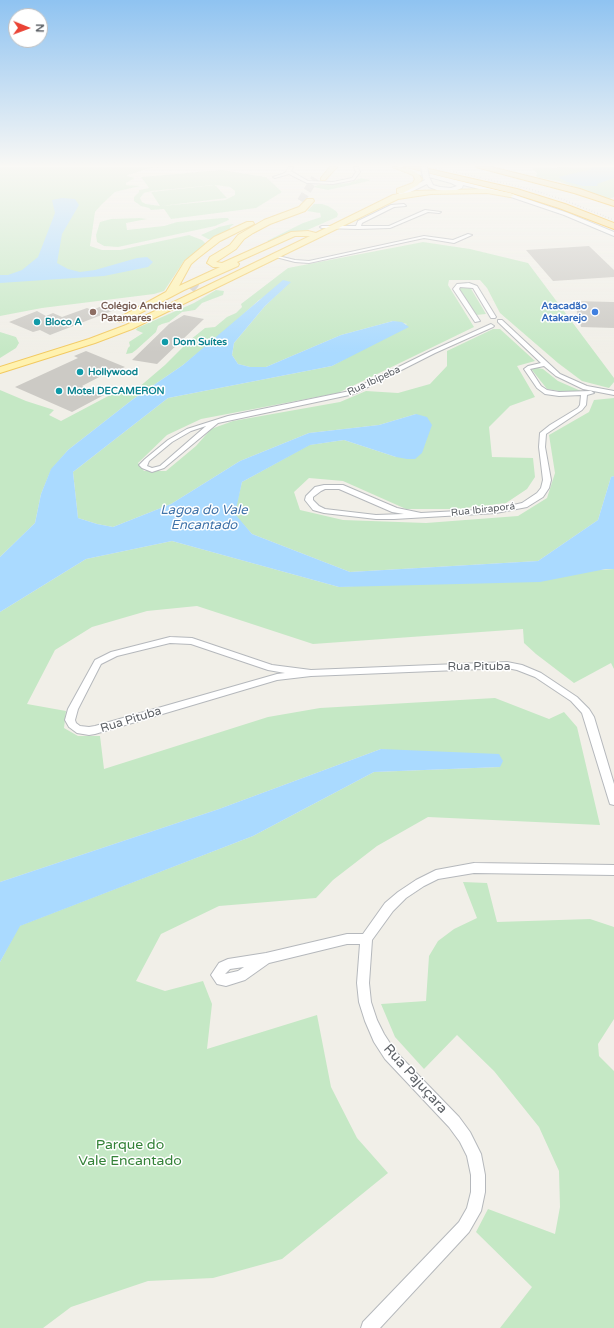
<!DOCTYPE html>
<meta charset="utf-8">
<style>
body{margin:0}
#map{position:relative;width:614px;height:1328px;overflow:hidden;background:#f1efe8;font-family:"Varela Round",sans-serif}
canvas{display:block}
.north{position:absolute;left:8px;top:8px;width:40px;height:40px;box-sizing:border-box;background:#fff;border:1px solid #bfc1c3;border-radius:50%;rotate:91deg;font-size:11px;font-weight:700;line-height:16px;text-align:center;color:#5f6368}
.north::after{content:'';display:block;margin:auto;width:14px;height:18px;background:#ea4335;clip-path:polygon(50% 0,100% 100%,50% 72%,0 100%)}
</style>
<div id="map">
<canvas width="614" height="1328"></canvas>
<div class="north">N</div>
</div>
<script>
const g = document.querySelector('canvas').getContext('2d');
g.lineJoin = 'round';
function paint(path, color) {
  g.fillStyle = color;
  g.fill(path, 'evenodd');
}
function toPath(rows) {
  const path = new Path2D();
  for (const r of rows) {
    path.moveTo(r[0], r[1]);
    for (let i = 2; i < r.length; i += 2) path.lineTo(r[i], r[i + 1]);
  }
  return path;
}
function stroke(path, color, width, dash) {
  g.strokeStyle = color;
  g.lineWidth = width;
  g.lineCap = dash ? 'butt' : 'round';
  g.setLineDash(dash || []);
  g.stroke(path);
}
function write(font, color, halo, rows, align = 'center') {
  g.font = font + ' "Varela Round",sans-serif';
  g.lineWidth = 3;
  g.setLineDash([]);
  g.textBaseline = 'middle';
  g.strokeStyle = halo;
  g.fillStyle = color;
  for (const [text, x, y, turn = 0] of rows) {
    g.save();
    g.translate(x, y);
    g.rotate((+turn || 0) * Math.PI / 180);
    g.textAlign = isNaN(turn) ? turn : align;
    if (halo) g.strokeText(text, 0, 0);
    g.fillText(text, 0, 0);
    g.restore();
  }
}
const green = toPath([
 [0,167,161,167,150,168,128,175,127,176,135,178,126,183,126,185,140,186,115,192,101,205,95,212,90,246,102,250,120,250,189,235,202,240,206,244,184,261,164,291,154,294,42,308,0,316],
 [614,167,614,197,609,199,558,181,539,178,536,176,537,173,532,168],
 [221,170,266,177,282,192,256,208,171,219,164,209,151,210,149,208,141,206,134,201,134,197,139,192,139,190,149,188,141,177],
 [214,185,151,192,160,206,146,204,142,202,140,198,144,193,152,191],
 [215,185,230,187,235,191,235,195,225,200,161,206,227,198],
 [361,178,370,180,369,181,328,190,313,187,318,185,349,183],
 [314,204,322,204,328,206,336,211,338,214,337,217,305,231,289,233,270,241,267,241,303,223,321,217,320,213,307,211],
 [139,218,147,219,126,223,127,230,164,226,177,222,222,218,228,218,229,220,215,226,118,247,104,246,97,242,96,235,100,222,111,219],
 [232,224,234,224,230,227,230,229,213,239,208,239,201,235,219,227],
 [423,242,470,249,528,263,614,378,614,382,609,388,582,381,558,363,500,313,487,288,480,280,449,280,448,285,474,327,338,393,201,419,167,435,138,463,144,471,166,471,196,446,211,429,233,421,340,402,366,391,398,393,430,384,447,366,447,351,493,329,500,329,535,361,517,366,535,397,510,406,489,427,492,457,533,458,535,477,527,489,506,503,457,509,406,509,343,481,309,478,294,492,300,510,343,520,426,523,518,516,547,498,555,473,549,435,589,412,594,400,614,398,614,476,611,477,598,520,538,561,350,572,252,534,234,514,242,482,309,445,344,440,396,457,416,414,379,425,309,433,240,461,171,504,113,527,97,524,78,518,73,472,168,398,332,366,407,324,393,321,341,335,266,367,250,367,238,364,232,355,234,343,265,306,290,282,259,300,223,333,183,365,132,400,68,450,51,470,41,494,35,523,0,557,0,390,26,401,54,410,49,415,61,421,114,393,138,388,165,365,190,340,205,328,215,327,227,317,236,313,242,307,241,304,288,268],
 [459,287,470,287,486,314,476,315,458,289],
 [216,290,224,291,223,295,202,303,195,310,182,312,169,322,162,324,158,326,156,332,136,350,132,353,126,354,128,348,130,346,129,342,143,333,136,330,137,328,194,303],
 [0,332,16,337,19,343,16,348,0,358],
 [533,367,543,369,558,381,581,391,580,392,565,392,547,389,532,370],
 [172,541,339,587,614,569,614,669,611,663,574,683,536,654,524,643,523,629,313,644,197,606,147,611,92,627,55,650,27,704,66,711,64,728,78,736,100,736,104,769,268,717,320,708,495,698,549,719,564,712,577,727,600,825,428,817,377,846,333,880,316,898,219,906,161,934,136,981,165,991,203,981,212,1004,207,1049,317,1015,331,1087,357,1138,388,1173,282,1259,213,1278,148,1281,71,1307,43,1328,0,1328,0,962,19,926,253,836,374,772,500,767,381,749,219,809,0,882,0,612,86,559],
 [463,882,487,883,497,922,590,919,614,927,614,1019,598,1044,599,1056,614,1071,614,1328,500,1328,532,1287,476,1232,488,1209,555,1234,560,1207,559,1171,539,1127,494,1071,457,1035,424,1069,395,1037,381,1004,426,1001,429,956,438,941,454,929,477,918]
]);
const water = toPath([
 [593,167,614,167,614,178,597,184,598,186,583,186,567,182,558,177,588,170],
 [62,198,75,199,79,205,62,234,57,263,68,269,80,272,95,270,137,258,147,257,153,262,148,267,104,276,0,283,0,275,8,275,22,270,38,257,55,213,52,200],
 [283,280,291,282,265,306,234,343,232,355,238,364,250,367,266,367,341,335,393,321,402,322,409,327,332,366,168,398,73,472,78,518,97,524,113,527,171,504,240,461,309,433,379,425,416,414,427,417,432,425,422,453,415,459,407,459,396,457,344,440,310,445,242,482,235,514,252,534,350,572,538,561,598,520,611,477,614,476,614,569,606,569,540,582,339,587,172,541,86,559,0,612,0,557,35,523,41,494,51,469,68,450,132,400,183,365],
 [381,749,499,754,503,761,500,767,374,772,253,836,20,926,0,962,0,882,219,809]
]);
const building = toPath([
 [589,246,614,270,614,277,553,281,526,250],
 [574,301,614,302,614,328,581,327],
 [107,304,117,309,50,335,40,330,33,332,9,322,37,311,46,316,53,313,62,317,87,308,92,310],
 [184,315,204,319,157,364,132,360,169,324],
 [86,351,125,367,111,373,109,372,82,386,104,395,72,412,15,387,78,358,74,356]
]);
const primaryTunnelFar1 = toPath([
 [301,201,315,178]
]);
const primaryTunnel = toPath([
 [190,289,194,284,195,277]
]);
const street = toPath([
 [289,167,293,167,291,171,308,181,333,182,352,178,356,172,354,167,358,167,360,172,354,180,333,184,307,183,289,174,275,178,273,177,285,173,289,167],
 [404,204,406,206,394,207,362,223,361,226,389,226,425,210,441,212,439,213,428,212,390,228,358,229,322,228,320,227,322,226,356,226,358,221,391,205,404,204],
 [468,234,472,235,454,243,424,238,309,263,295,262,272,256,274,255,295,260,309,261,424,236,453,240,468,234],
 [469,283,477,286,496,317,495,318,491,318,473,288,460,287,459,289,480,321,475,322,453,289,457,284,469,283],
 [498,320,502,320,560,374,587,386,614,391,614,395,583,389,556,376,544,366,530,369,541,386,547,390,559,392,591,391,594,393,587,395,586,405,582,410,546,434,545,447,551,480,549,488,543,497,527,507,496,513,394,519,376,519,324,513,313,510,305,500,306,496,315,487,324,485,343,485,397,508,421,513,496,509,522,503,537,493,541,488,543,480,539,447,540,433,550,425,578,408,580,405,581,395,559,396,545,394,537,388,524,369,528,366,541,363,498,322,498,320],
 [325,489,339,489,392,512,404,514,376,515,325,509,319,506,313,500,313,497,321,491,325,489],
 [491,324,494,326,493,327,435,353,354,394,218,423,164,468,152,472,142,468,139,465,145,459,168,440,187,429,228,416,350,391,431,351,491,324],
 [206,426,160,466,152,468,147,466,149,461,172,442,191,431,206,426],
 [170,637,192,638,272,665,311,670,507,662,522,665,541,673,577,697,589,709,594,717,614,784,614,805,610,804,609,801,582,713,571,701,535,677,517,670,507,668,311,676,277,680,95,734,89,735,77,733,69,727,65,720,68,709,95,660,111,652,170,637],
 [170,643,191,644,268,670,285,673,277,674,95,726,89,727,80,726,76,723,75,720,78,709,101,664,117,656,170,643],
 [474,863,614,865,614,875,474,873,438,879,424,886,406,898,393,911,372,940,369,983,371,1002,377,1020,384,1034,395,1051,459,1117,470,1132,481,1154,485,1175,485,1192,481,1211,469,1232,380,1328,361,1328,363,1322,459,1222,467,1208,471,1192,471,1175,467,1156,460,1142,449,1127,385,1059,374,1042,365,1021,359,1002,357,983,360,944,347,944,269,963,245,980,226,986,217,984,211,975,219,963,228,959,266,953,347,934,363,934,385,903,398,892,416,880,436,870,474,863],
 [244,967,238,971,225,974,230,969,244,967]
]);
const secondary = toPath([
 [407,168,512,194,568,213,614,232,614,236,564,215,508,196,463,185,462,188,452,192,437,190,429,187,427,184,398,198,394,198,394,196,425,180,424,176,405,171,405,169,407,168],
 [429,177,451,183,457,186,451,188,440,187,433,185,429,177]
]);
const primary = toPath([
 [330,167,337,167,325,180,321,180,321,178,330,167],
 [393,167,409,169,417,173,422,179,418,185,403,193,397,193,397,189,413,183,415,179,413,175,393,167],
 [487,189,510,193,514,195,510,197,487,193,431,194,398,199,132,329,95,343,0,373,0,367,89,339,126,325,310,236,295,236,237,262,239,264,238,266,184,290,123,322,117,322,115,320,166,292,185,261,214,237,247,222,253,222,254,224,220,241,198,258,191,264,179,286,220,267,213,267,207,263,210,257,230,245,238,235,264,220,299,207,307,199,313,199,314,201,305,211,270,224,253,233,244,239,236,249,216,262,222,263,291,232,308,231,316,233,393,195,416,191,487,189]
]);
const highway = toPath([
 [404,167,420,167,517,189,565,204,614,223,614,229,559,208,512,193,404,167],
 [476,167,491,167,580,189,614,201,614,206,574,193,476,167]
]);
const rail = toPath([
 [433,167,530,189,564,200,614,220]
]);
const secondaryBridge = toPath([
 [424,167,426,177]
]);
const markers = [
 [93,312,4,"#8d6e63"],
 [595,312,4,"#3f7fe0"],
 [37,322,4,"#0f9aa8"],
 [165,342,4,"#0f9aa8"],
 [80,372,4,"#0f9aa8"],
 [59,391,4,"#0f9aa8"]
];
const farEducationnames = [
 ["Colégio Anchieta",101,306],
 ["Patamares",101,318]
];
const farShopnames = [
 ["Atacadão",587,306],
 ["Atakarejo",587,318]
];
const farCulturenames = [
 ["Bloco A",45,322],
 ["Dom Suítes",173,342],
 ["Hollywood",88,372],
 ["Motel DECAMERON",67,391]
];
const farStreetnames = [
 ["Rua Ibipeba",374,381,-25],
 ["Rua Ibiraporá",483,510,-6]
];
const streetNames = [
 ["Rua Pituba",479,667],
 ["Rua Pituba",131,720,-17]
];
const waterNames = [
 ["Lagoa do Vale",204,511],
 ["Encantado",204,526]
];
const nearStreetnames = [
 ["Rua Pajuçara",415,1079,48]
];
const nearParknames = [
 ["Parque do",130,1145],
 ["Vale Encantado",130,1161]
];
paint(green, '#c5e8c5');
paint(water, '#aadaff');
paint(building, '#cccac5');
stroke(primaryTunnelFar1, '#ccccc8', 8, [8, 4]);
stroke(primaryTunnel, '#ccccc8', 10, [10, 4.5]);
stroke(street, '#b5b8bc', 2);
stroke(secondary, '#b6babf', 2);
stroke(primary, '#f2c960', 2);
stroke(highway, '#f9ab00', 2);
paint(street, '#fff');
paint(secondary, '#fff');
paint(primary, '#fff2af');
paint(highway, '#fde293');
stroke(rail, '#b6b7b8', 1.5, [0.5, 2.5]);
stroke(secondaryBridge, '#b6babf', 8, []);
stroke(secondaryBridge, '#fff', 6);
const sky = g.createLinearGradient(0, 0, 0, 353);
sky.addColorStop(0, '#8fc3f1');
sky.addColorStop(0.47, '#f9f8f5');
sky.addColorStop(1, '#f9f8f500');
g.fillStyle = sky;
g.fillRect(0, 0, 614, 353);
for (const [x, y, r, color] of markers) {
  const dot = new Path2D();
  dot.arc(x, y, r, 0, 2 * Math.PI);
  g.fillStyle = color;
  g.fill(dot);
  stroke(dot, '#fff', 1.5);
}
write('bold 10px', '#785e54', '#fff', farEducationnames, 'left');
write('bold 10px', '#366cbe', '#fff', farShopnames, 'right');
write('bold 10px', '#0d838f', '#fff', farCulturenames, 'left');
write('10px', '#5f6368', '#fff', farStreetnames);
write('12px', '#5f6368', '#fff', streetNames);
write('italic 13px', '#4174aa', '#fff', waterNames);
write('14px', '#5f6368', '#fff', nearStreetnames);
write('14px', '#348238', '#fff', nearParknames);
</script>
